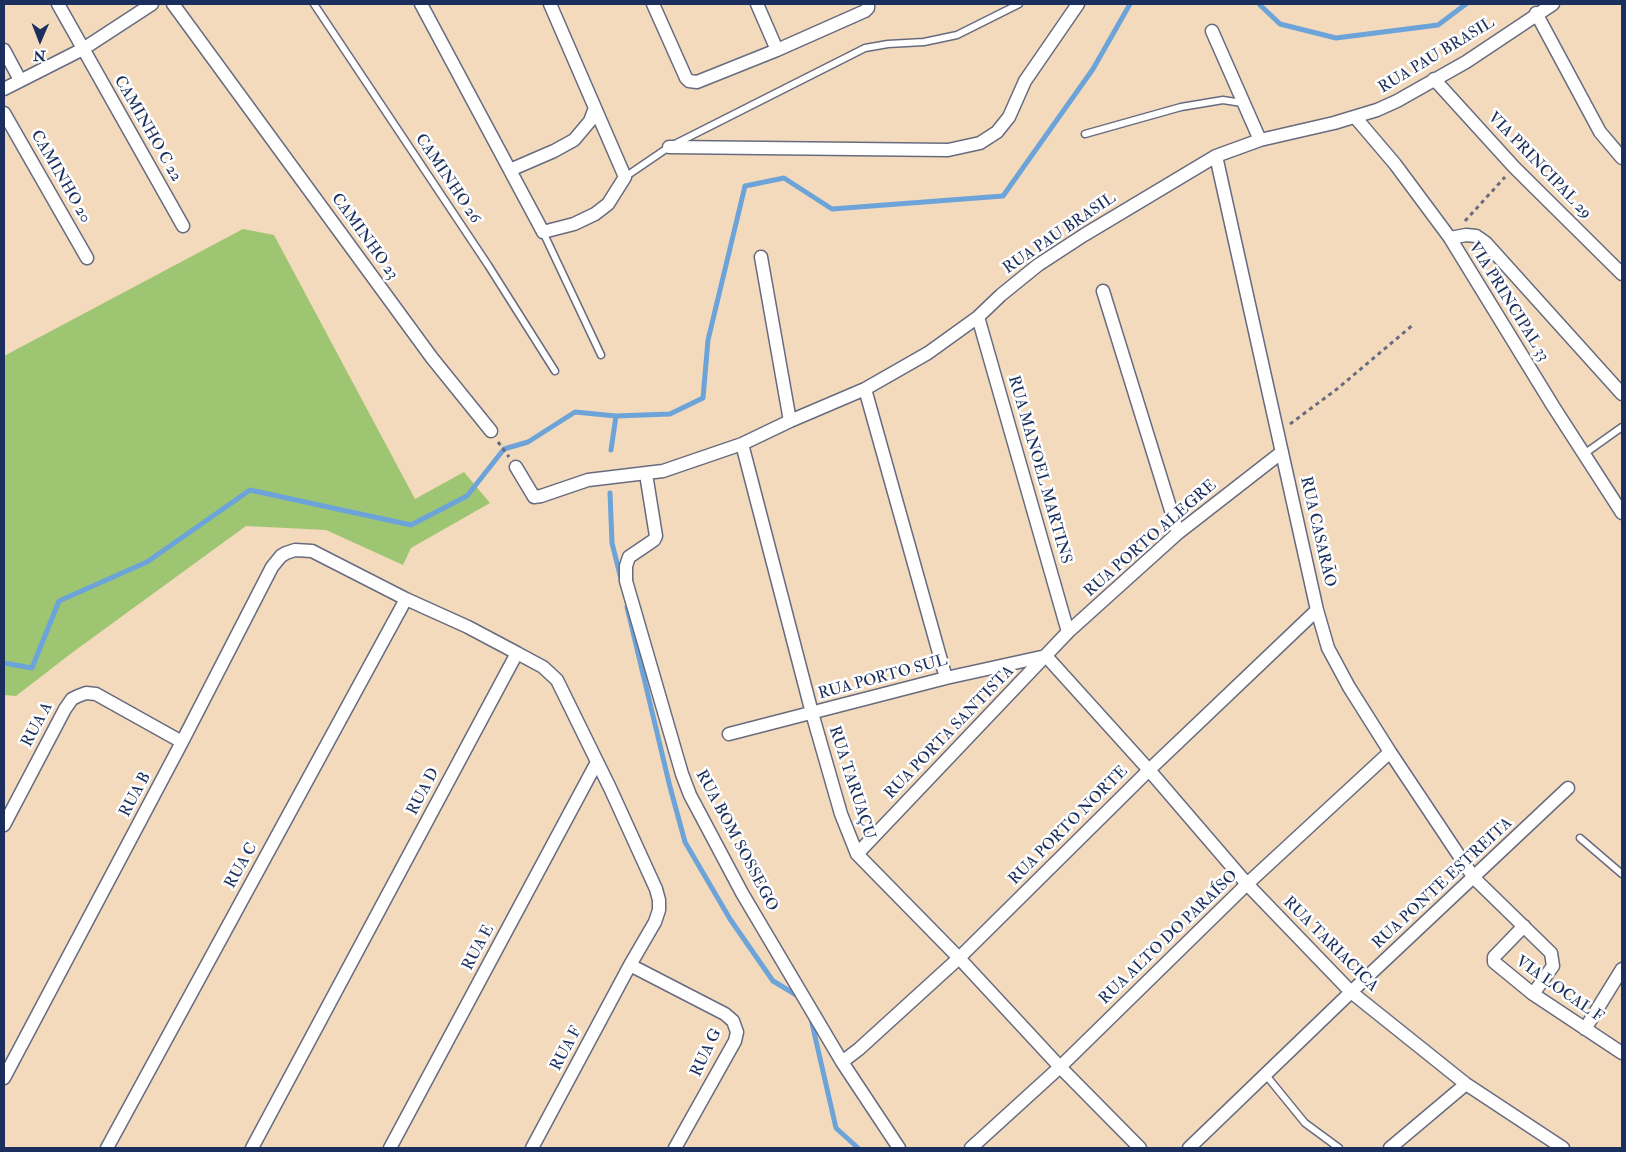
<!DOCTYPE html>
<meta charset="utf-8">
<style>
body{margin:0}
#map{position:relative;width:1626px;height:1152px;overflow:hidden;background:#f4dabc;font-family:"IM FELL Double Pica",serif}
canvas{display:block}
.frame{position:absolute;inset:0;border:5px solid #1b2f5e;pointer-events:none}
.north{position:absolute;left:15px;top:15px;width:50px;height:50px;-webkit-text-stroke:4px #fff;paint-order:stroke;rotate:181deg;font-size:14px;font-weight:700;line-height:20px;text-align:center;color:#1b2f5e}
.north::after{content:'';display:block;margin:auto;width:18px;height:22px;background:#1b2f5e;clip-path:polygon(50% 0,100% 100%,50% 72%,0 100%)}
</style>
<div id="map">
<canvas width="1626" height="1152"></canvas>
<div class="frame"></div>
<div class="north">N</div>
</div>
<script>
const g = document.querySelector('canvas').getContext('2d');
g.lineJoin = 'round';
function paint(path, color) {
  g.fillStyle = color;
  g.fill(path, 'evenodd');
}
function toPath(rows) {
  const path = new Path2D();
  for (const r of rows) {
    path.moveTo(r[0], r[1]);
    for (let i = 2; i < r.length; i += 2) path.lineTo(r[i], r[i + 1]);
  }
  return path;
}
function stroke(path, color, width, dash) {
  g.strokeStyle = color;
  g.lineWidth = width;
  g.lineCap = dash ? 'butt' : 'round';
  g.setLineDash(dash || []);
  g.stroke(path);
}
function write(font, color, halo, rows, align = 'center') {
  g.font = font + ' "IM FELL Double Pica",serif';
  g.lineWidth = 5;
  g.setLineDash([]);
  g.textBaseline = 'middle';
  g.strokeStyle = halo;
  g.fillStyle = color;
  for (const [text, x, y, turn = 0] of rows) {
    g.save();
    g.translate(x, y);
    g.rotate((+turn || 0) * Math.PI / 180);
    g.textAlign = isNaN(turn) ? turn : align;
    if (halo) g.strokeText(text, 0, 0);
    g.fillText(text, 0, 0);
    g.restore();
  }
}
const green = toPath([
 [243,229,274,235,415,499,464,472,490,503,411,548,403,565,326,530,246,526,73,652,16,696,4,695,4,356]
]);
const stream = toPath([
 [1259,4,1280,24,1336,38,1438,25,1466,4],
 [611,450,616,416],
 [610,493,612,543,621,579],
 [627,607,670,787,685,842,730,919,773,981,798,996],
 [4,663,32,668,59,601,147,562,250,490,411,525,467,496,504,449,528,442,575,412,616,416,670,414,703,398,708,340,745,186,784,178,832,209,1003,196,1093,69,1130,4],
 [811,1019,836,1128,858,1148]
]);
const path = toPath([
 [1465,221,1505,177],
 [1290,424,1337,389,1414,324],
 [498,442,509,457]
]);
const lane = toPath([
 [314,4,488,265,555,371],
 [1085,134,1181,107,1223,100,1242,103],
 [625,177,669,147,865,48,888,44,924,42,957,35,1019,4],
 [543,232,601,355],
 [1584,454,1622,427],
 [1580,838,1622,874],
 [1265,1074,1305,1123,1339,1148]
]);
const street = toPath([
 [58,4,183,226],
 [173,4,432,358,491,431],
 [421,4,543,232,574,224,595,214,608,204,625,177,550,4],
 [653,4,686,78,689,81,697,82,777,50,865,11,868,8,868,4],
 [757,4,777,50],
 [1536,13,1600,132,1622,158],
 [1212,31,1260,140],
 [4,50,20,80],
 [1434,79,1514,167,1622,274],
 [4,89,83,49,152,4],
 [4,113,87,258],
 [1355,117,1395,164,1450,238,1553,406,1622,513],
 [669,147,948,150,980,143,997,132,1009,117,1025,81,1078,4],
 [1216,156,1317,610,1328,648,1349,687,1390,752,1474,878,1551,953,1553,966,1533,994],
 [510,170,554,151,574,140,590,121,595,108],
 [1450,238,1466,235,1476,236,1486,243,1622,394],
 [761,257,790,421],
 [1103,291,1178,533],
 [978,317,1068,632],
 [865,389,946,678],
 [742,444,812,713,841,814,857,854,959,958,1060,1067,1140,1148],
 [516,467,534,497,541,496,588,480,663,471,742,444,790,421,865,389,928,353,978,317,1001,295,1038,265,1084,235,1216,156,1260,140,1334,123,1377,110,1397,101,1466,62,1553,4],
 [646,474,656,536,654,540,629,557,626,566,626,581,682,774,690,795,742,893,842,1062,899,1148],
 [517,653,543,667,557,680,610,788,656,889,659,900,659,910,655,922,630,965,532,1148],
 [1046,656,1149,770,1247,884,1351,992,1466,1084,1563,1148],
 [729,734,946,678,1046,656],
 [4,825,65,709,72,699,78,696,86,693,96,694,182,742],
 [857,854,1068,632,1178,533,1282,452],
 [1524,926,1494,957,1494,962,1533,994,1622,1053],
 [630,965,725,1014,733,1021,737,1032,735,1041,675,1148],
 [1585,1029,1622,969],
 [842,1062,859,1049,959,958,1149,770,1317,610],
 [4,1078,182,742,272,567,281,556,286,553,295,550,312,551,406,599,468,627,517,653,252,1148],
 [107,1148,406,599],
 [390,1148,597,762],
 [971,1148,1060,1067,1247,884,1390,752],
 [1189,1148,1351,992,1568,788],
 [1390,1148,1466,1084]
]);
const streetNames = [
 ["RUA PAU BRASIL",1437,56,-31],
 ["CAMINHO C 22",147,129,60],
 ["VIA PRINCIPAL 29",1539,166,46],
 ["CAMINHO 20",60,177,60],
 ["CAMINHO 26",447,179,56],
 ["RUA PAU BRASIL",1060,234,-34],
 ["CAMINHO 23",364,237,54],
 ["VIA PRINCIPAL 33",1508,302,58],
 ["RUA MANOEL MARTINS",1039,470,74],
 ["RUA CASARÃO",1317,532,77],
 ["RUA PORTO ALEGRE",1151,539,-41],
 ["RUA PORTO SUL",883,678,-15],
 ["RUA A",38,725,-62],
 ["RUA PORTA SANTISTA",950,733,-46],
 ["RUA TARUAÇU",851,783,72],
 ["RUA D",424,792,-62],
 ["RUA B",136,795,-62],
 ["RUA PORTO NORTE",1069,826,-45],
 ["RUA BOM SOSSEGO",736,841,62],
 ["RUA C",242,866,-61],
 ["RUA PONTE ESTREITA",1443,884,-43],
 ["RUA ALTO DO PARAÍSO",1169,938,-44],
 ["RUA TARIACICA",1330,945,45],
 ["RUA E",479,948,-62],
 ["VIA LOCAL F",1559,990,35],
 ["RUA F",567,1049,-62],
 ["RUA G",707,1053,-65]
];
paint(green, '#9ec672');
stroke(stream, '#6ca4da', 5);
stroke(lane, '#676b7f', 9);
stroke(street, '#676b7f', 15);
stroke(path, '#676b7f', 3, [4, 4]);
stroke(lane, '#fff', 6);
stroke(street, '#fff', 12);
write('16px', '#1b2f5e', '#fff', streetNames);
</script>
